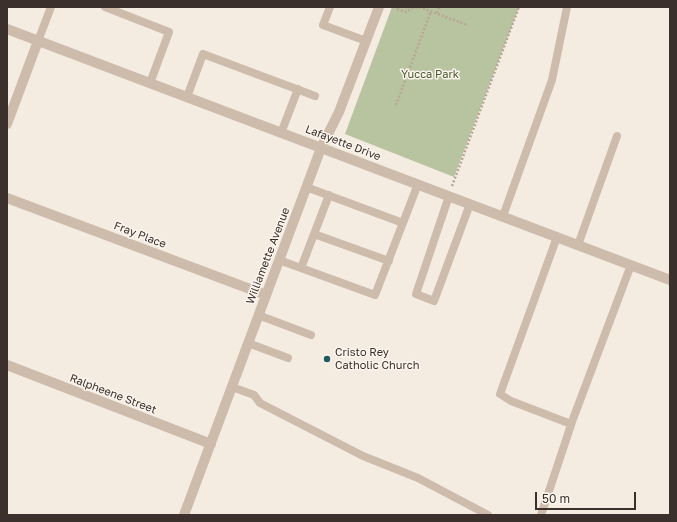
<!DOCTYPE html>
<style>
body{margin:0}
#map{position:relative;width:677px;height:522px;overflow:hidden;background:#f4ebe1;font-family:"Golos Text",sans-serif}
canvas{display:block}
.frame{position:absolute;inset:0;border:8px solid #3b302b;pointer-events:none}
.scale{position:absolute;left:535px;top:492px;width:101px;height:18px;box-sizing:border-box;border:2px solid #3b302b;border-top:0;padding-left:5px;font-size:12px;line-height:14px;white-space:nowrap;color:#3b302b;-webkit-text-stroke:3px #fbf5ee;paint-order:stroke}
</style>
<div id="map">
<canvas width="677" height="522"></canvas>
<div class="frame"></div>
<div class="scale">50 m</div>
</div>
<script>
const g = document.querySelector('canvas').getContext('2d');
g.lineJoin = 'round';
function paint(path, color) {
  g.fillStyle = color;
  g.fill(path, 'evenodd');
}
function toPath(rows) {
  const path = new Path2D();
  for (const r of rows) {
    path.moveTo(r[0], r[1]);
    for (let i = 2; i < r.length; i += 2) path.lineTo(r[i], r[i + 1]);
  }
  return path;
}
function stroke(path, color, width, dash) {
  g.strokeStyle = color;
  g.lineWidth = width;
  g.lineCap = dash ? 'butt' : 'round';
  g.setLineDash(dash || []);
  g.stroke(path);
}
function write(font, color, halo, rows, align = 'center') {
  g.font = font + ' "Golos Text",sans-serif';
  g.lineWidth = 3;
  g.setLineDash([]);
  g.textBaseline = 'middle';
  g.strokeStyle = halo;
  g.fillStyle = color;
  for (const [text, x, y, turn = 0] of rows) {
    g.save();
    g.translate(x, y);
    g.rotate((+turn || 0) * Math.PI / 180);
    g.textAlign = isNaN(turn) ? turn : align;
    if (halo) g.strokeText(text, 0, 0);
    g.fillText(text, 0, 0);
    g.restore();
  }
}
const green = toPath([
 [392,7,519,7,454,177,345,134]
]);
const path = toPath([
 [397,9,406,12,412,8,419,7,467,25],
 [437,13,439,7],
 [396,105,431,11],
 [452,186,519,7]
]);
const service = toPath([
 [105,7,169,32,150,83],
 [330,7,323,25,366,41],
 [38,41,51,7],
 [187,97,203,54,315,96],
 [281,133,298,89],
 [306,187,403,223],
 [449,196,416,294,434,301,470,204],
 [503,216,552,80,567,7],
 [314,234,389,261],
 [557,237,500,394,511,401,571,424],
 [578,245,617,136],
 [279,260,375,295,418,184],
 [301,268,329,195],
 [258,315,311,335],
 [248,343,288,358],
 [232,387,254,395,260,403,363,456,418,478,488,515],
 [541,515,573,419,631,265]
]);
const minor = toPath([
 [7,124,38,41],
 [7,198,266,295],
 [7,365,211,444]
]);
const tertiary = toPath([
 [7,29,670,280],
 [184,515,321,148,339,112,379,7]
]);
const markers = [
 [327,359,4,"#1f5a5e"]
];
const parkNames = [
 ["Yucca Park",430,75]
];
const streetNames = [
 ["Lafayette Drive",343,143,21],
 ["Fray Place",140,235,21],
 ["Williamette Avenue",268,256,-69],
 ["Ralpheene Street",113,394,21]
];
const poiNames = [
 ["Cristo Rey",335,353],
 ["Catholic Church",335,366]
];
paint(green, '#b8c4a0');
stroke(path, '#b9a596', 2.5, [2, 2]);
stroke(service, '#cdbbac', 8);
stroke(minor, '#cdbbac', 10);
stroke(tertiary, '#cdbbac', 10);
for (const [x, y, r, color] of markers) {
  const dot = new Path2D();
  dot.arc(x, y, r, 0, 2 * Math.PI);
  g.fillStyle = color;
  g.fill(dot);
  stroke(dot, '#fbf5ee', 1.5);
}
write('11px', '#4a5a2e', '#fbf5ee', parkNames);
write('11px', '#3b302b', '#fbf5ee', streetNames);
write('11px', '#3b302b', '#fbf5ee', poiNames, 'left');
</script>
